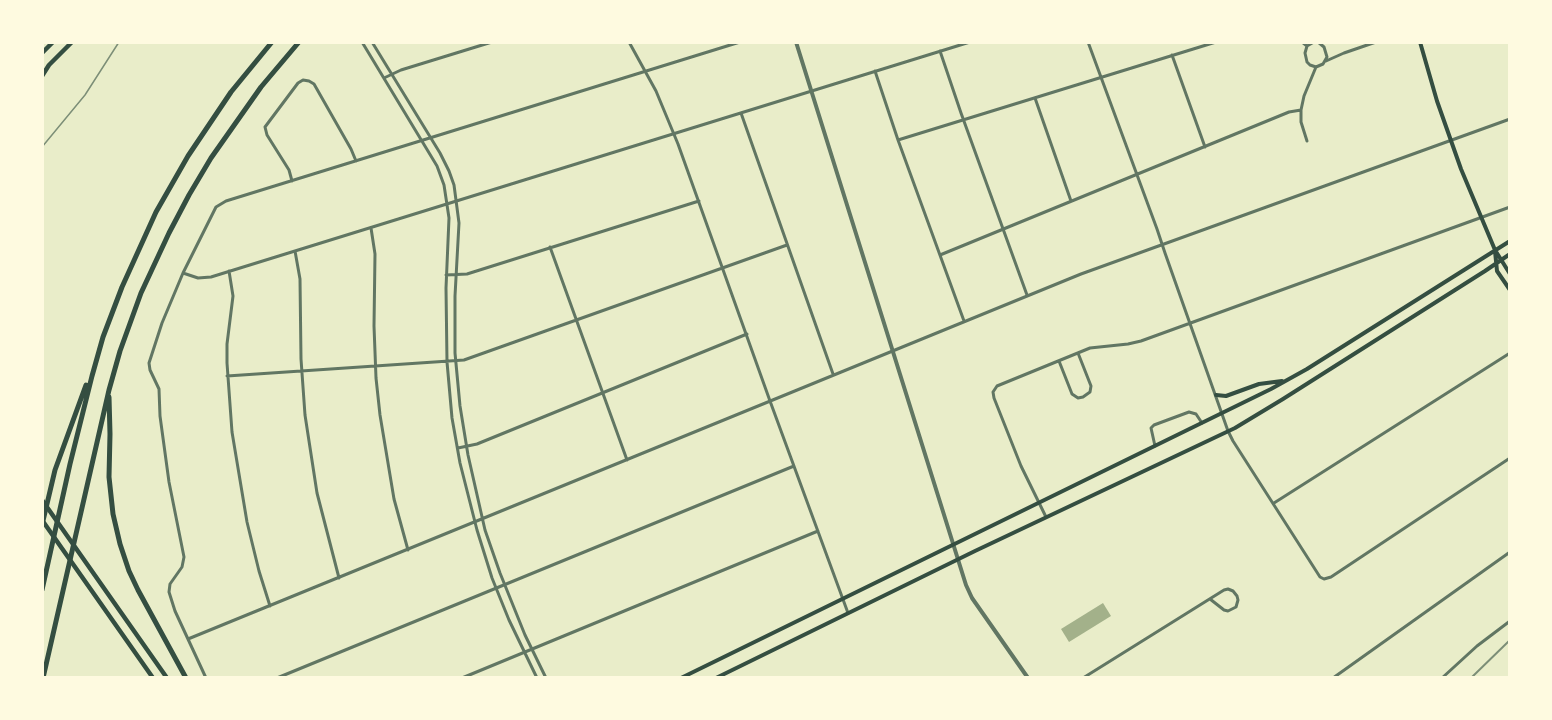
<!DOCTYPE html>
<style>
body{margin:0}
#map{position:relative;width:1552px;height:720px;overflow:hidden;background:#e9edc9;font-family:"Asap Condensed",sans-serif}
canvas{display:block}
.frame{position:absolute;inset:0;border:44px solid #fefae0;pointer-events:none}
</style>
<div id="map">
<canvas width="1552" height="720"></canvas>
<div class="frame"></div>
</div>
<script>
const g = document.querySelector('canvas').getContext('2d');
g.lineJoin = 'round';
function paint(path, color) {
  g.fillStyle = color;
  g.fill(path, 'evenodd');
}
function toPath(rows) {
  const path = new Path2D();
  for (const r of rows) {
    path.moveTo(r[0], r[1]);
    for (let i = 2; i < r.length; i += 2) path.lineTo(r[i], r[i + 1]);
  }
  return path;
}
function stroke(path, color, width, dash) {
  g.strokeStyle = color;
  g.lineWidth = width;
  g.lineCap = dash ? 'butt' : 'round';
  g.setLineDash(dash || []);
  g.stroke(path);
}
const water = toPath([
 [1103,603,1111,616,1069,642,1061,629]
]);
const minor = toPath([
 [362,42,437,166,444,185,449,218,446,288,447,362,452,418,460,463,477,530,492,578,509,620,537,678],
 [372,42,440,153,449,171,454,185,459,223,455,296,455,353,460,406,468,455,485,530,500,573,525,635,546,678],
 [629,42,656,91,678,144,770,401,848,613],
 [1088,42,1157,229,1165,253,1228,431,1233,441,1320,577,1324,579,1331,577,1510,458],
 [1302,42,1307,46],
 [1314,42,1307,46,1305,53,1307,62,1310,65,1316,67,1323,64,1327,57,1324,47,1318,42],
 [940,51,961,113,1027,295],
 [1172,55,1205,147],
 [1326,61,1344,53,1376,42],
 [875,71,898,140,964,321],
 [384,78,401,70,492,42],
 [1035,98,1071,201],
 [741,113,833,374],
 [898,140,1216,42],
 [1307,141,1301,122,1301,110,1304,96,1316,67],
 [292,181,289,170,267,135,265,127,298,83,303,80,309,81,314,84,351,149,356,161],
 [371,228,375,254,374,326,376,378,380,415,394,499,408,550],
 [550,247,627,460],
 [295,251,300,279,301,359,305,415,317,493,339,578],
 [940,255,1289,112,1301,110],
 [229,271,233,296,227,344,227,363,232,432,247,522,259,571,270,606],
 [183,273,198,278,211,277,970,42],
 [446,275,467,274,699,201],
 [1059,361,1072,394,1078,398,1083,397,1090,392,1091,386,1078,353],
 [227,376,464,360,787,245],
 [1155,446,1151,428,1154,425,1189,412,1196,414,1202,423],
 [458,448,477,444,747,334],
 [1274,503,1510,353],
 [1046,517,1021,466,994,398,993,392,997,386,1090,348,1128,344,1141,341,1510,207],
 [188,639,1081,274,1510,119],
 [206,678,175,611,169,592,170,584,182,567,184,557,169,482,160,416,159,389,150,370,149,363,162,323,183,273,216,207,226,201,740,42],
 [277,678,794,466],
 [462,678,818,531],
 [1083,678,1224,590,1228,589,1233,591,1237,596,1238,600,1236,607,1228,611,1224,610,1210,599],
 [1333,678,1510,552],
 [1442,678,1477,646,1510,621]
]);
const tertiary = toPath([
 [796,42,966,585,972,598,1028,678]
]);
const secondary = toPath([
 [1420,42,1437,101,1461,169,1495,250,1510,274],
 [1495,251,1497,271,1510,290],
 [1216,395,1226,396,1259,384,1282,381],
 [681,678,1271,389,1307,369,1510,241],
 [716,678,975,551,1235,428,1283,399,1485,271,1510,254]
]);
const primary = toPath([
 [42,53,53,42],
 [42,76,49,65,72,42],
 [42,500,167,678],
 [42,520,153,678]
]);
const motorway = toPath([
 [109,397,110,434,109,477,113,514,120,544,129,571,138,590,186,678],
 [42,525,55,470,86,385],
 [42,590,70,464,92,376,103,337,122,287,156,212,188,156,231,92,272,42],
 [43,678,109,390,120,351,141,293,169,233,189,195,211,158,261,87,299,42]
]);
const tram = toPath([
 [42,147,85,95,119,42]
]);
const rail = toPath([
 [1471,678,1510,640]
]);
paint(water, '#a3b18a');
stroke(minor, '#617663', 3);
stroke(tertiary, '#617663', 4);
stroke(secondary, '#344e41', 4);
stroke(primary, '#344e41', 4.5);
stroke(motorway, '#344e41', 5);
stroke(tram, '#7c8e77', 1.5);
stroke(rail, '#7c8e77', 2);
</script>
